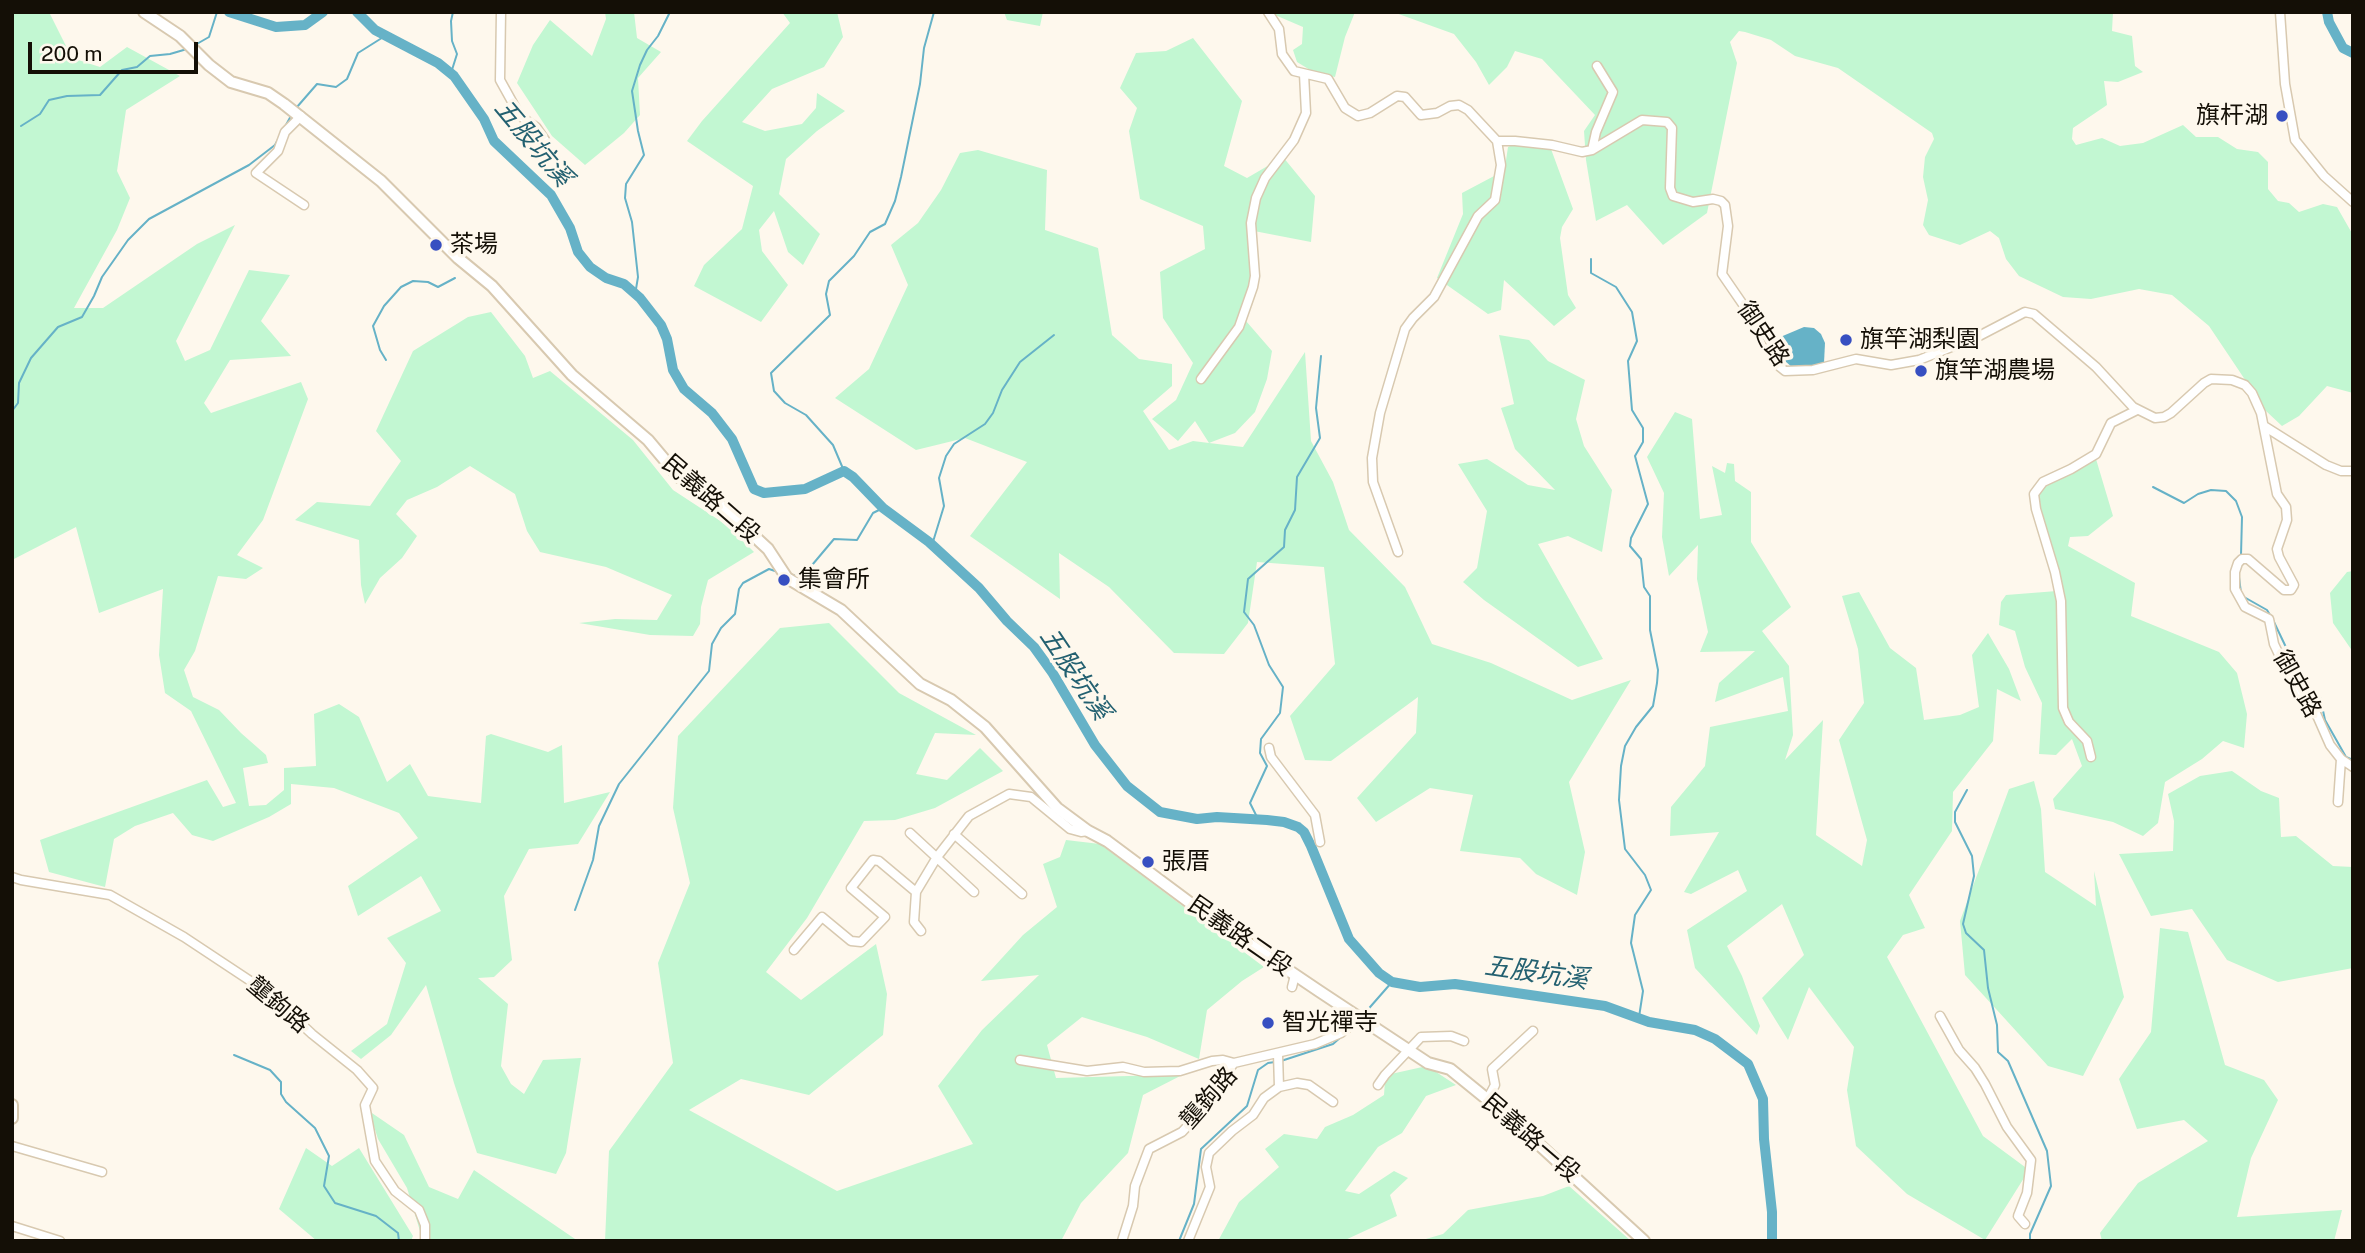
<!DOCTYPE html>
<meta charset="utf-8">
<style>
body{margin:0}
#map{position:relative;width:2365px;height:1253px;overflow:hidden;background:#fef8ed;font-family:"Public Sans",sans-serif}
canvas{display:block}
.frame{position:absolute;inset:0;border:14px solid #140f06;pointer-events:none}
.scale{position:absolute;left:28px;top:42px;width:170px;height:32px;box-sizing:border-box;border:4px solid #140f06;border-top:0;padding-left:9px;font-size:21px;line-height:24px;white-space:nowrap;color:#140f06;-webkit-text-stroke:5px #fef8ed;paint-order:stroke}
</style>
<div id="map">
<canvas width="2365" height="1253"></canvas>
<div class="frame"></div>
<div class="scale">200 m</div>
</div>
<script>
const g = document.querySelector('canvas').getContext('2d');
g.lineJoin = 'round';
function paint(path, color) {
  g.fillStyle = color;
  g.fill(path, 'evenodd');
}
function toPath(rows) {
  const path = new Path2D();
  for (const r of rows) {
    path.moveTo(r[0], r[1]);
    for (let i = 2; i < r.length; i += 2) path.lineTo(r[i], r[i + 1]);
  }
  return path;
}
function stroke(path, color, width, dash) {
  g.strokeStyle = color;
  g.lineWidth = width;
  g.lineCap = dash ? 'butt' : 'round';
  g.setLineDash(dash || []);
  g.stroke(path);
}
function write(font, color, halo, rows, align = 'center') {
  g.font = font + ' "Public Sans","Noto Sans TC",sans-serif';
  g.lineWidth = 7;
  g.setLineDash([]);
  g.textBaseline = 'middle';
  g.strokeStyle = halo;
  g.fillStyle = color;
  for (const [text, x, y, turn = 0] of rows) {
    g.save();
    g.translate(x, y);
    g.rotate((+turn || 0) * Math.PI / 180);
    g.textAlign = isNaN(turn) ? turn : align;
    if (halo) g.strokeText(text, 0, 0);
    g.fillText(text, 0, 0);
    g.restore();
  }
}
const green = toPath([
 [12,12,49,12,72,58,100,67,127,47,180,76,126,110,117,171,130,198,117,230,74,308,103,308,197,244,235,225,176,341,185,361,210,350,249,270,290,275,261,321,291,356,230,360,204,403,211,413,301,382,308,399,263,520,237,555,263,568,246,579,218,576,195,651,184,670,193,697,219,710,241,733,266,755,268,763,243,768,249,806,266,805,284,790,284,768,316,766,314,714,339,704,359,717,387,782,410,764,428,796,481,803,486,736,491,734,548,752,562,745,564,803,610,792,578,844,529,849,504,896,512,960,494,977,478,978,508,1004,501,1066,511,1084,524,1094,543,1060,581,1058,566,1153,556,1174,477,1153,454,1083,426,985,391,1035,361,1059,351,1051,387,1024,406,963,387,938,441,911,421,876,358,916,348,886,418,838,399,813,334,788,291,784,291,804,269,817,213,841,192,835,173,813,135,826,114,839,105,887,49,872,40,840,207,780,223,807,236,803,191,711,165,693,159,655,163,589,99,613,76,527,12,560],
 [605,12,634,12,637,38,661,52,638,78,640,115,624,133,585,165,552,136,517,83,533,45,550,20,592,56,606,19],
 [782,12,837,12,843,37,824,67,772,89,742,122,765,131,802,124,816,108,817,93,845,111,817,131,786,159,779,194,820,234,803,265,788,252,774,211,759,230,762,251,788,285,761,322,694,286,704,265,742,229,753,186,687,141,702,121,790,23],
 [1004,12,1043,12,1040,26,1007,20],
 [1268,12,1355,12,1345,37,1335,77,1315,73,1297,62,1293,50,1302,44,1303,27],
 [1393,12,2113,12,2112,31,2132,36,2135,66,2143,72,2118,82,2104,81,2107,105,2073,128,2072,139,2076,145,2102,138,2120,146,2143,143,2183,125,2196,137,2218,137,2237,149,2258,152,2268,162,2268,189,2278,201,2289,203,2299,212,2323,204,2337,207,2353,235,2353,393,2327,386,2299,416,2282,426,2266,411,2209,326,2172,295,2139,289,2091,299,2063,297,2019,276,2006,259,1999,238,1990,231,1960,245,1929,235,1923,225,1928,200,1923,177,1925,157,1934,139,1932,133,1838,68,1795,56,1771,40,1745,32,1739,31,1730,42,1737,63,1707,213,1663,245,1627,205,1596,221,1586,160,1584,131,1595,115,1542,59,1515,51,1507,67,1489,85,1476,62,1454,34],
 [1193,38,1242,101,1224,166,1247,178,1283,157,1315,196,1311,242,1254,231,1259,268,1246,321,1272,351,1267,379,1255,412,1235,433,1209,443,1243,447,1305,352,1311,441,1333,482,1349,530,1405,587,1432,644,1491,663,1572,700,1631,680,1569,782,1585,852,1577,895,1536,874,1520,858,1460,851,1473,795,1430,788,1376,822,1357,798,1416,733,1418,697,1331,761,1305,760,1290,716,1335,664,1324,567,1257,562,1248,623,1224,654,1174,653,1109,587,1059,553,1060,599,970,536,1027,462,965,438,916,450,835,398,869,369,908,285,891,245,918,223,941,190,960,153,978,150,1047,170,1045,230,1098,248,1112,335,1139,359,1172,364,1172,386,1143,411,1169,450,1193,441,1209,443,1195,421,1178,441,1152,419,1176,400,1193,363,1163,318,1160,272,1205,249,1203,226,1140,199,1129,131,1137,108,1120,88,1136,53,1166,51],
 [1515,144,1551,149,1573,209,1562,227,1560,238,1568,295,1576,308,1554,326,1504,280,1501,310,1488,314,1437,278,1463,214,1462,193,1496,175,1505,167,1508,147],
 [491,312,525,356,533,378,550,371,633,440,673,490,728,526,754,552,708,580,701,607,700,624,693,636,650,635,579,623,615,619,657,620,672,595,606,567,540,552,527,531,515,494,470,466,437,487,407,500,396,514,417,536,402,558,380,578,365,604,361,585,359,540,295,520,317,502,370,506,401,461,376,431,413,351,468,317],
 [1499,335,1529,340,1548,361,1585,380,1576,419,1584,446,1612,490,1602,552,1568,536,1538,544,1603,659,1578,667,1484,600,1463,582,1477,568,1487,511,1458,464,1487,459,1528,485,1555,490,1515,449,1501,408,1514,404],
 [1675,412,1692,419,1700,519,1722,515,1712,466,1725,473,1727,463,1734,464,1735,481,1751,492,1751,542,1791,607,1762,631,1789,666,1793,735,1785,760,1823,720,1816,835,1862,866,1867,840,1839,740,1864,703,1858,649,1842,596,1859,592,1890,648,1916,668,1924,720,1960,715,1979,707,1972,655,1988,633,2009,669,2021,701,1997,689,1993,741,1953,792,1952,831,1909,895,1925,928,1903,935,1887,957,1983,1136,2029,1170,1985,1240,1907,1194,1856,1146,1847,1090,1854,1047,1809,987,1788,1040,1762,998,1804,955,1782,904,1727,946,1742,976,1760,1026,1757,1035,1695,968,1687,930,1747,891,1738,870,1691,894,1684,892,1719,832,1670,836,1671,807,1705,766,1710,727,1788,711,1783,677,1715,702,1719,683,1755,651,1700,652,1708,632,1697,579,1698,545,1669,576,1662,537,1664,493,1647,457],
 [2096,459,2113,516,2088,536,2070,537,2068,546,2135,583,2131,616,2219,652,2237,673,2247,714,2244,748,2223,741,2202,759,2165,782,2158,823,2143,836,2113,822,2055,809,2053,799,2082,766,2072,739,2056,755,2039,754,2042,703,2025,667,2015,631,1999,625,2001,602,2006,595,2057,591,2035,503,2033,486],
 [2353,571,2353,652,2333,623,2330,593,2347,572],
 [829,623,899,693,976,735,935,733,916,774,947,780,980,748,1003,771,935,808,895,820,864,821,807,918,766,972,801,1000,876,944,887,994,883,1035,809,1095,741,1079,689,1110,837,1191,973,1144,938,1086,982,1030,1039,975,981,981,1023,935,1057,907,1043,864,1060,857,1066,840,1100,844,1264,967,1242,981,1207,1010,1199,1059,1147,1037,1082,1017,1047,1045,1056,1078,1165,1075,1188,1069,1190,1071,1143,1095,1128,1153,1081,1203,1061,1241,605,1241,609,1151,673,1063,658,963,690,883,673,808,678,736,780,628],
 [2232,771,2261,791,2279,798,2281,837,2296,836,2333,866,2353,867,2353,968,2278,982,2227,960,2192,909,2151,916,2119,854,2173,851,2174,821,2168,794,2200,776],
 [2034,781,2041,809,2045,872,2096,906,2094,871,2124,997,2083,1076,2048,1066,1965,975,1960,921,2009,789],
 [2160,928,2188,932,2225,1065,2264,1080,2278,1100,2251,1158,2237,1217,2342,1210,2334,1241,2102,1241,2100,1233,2138,1183,2208,1141,2184,1120,2137,1129,2119,1079,2151,1032],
 [1427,1066,1456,1085,1426,1096,1402,1133,1378,1147,1345,1191,1359,1194,1394,1171,1408,1178,1390,1195,1397,1216,1343,1241,1218,1241,1239,1202,1279,1167,1265,1149,1284,1134,1317,1139,1325,1127,1353,1115,1384,1095,1385,1081,1391,1074],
 [369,1111,404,1135,429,1187,458,1199,474,1170,578,1241,423,1241,407,1188,378,1139],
 [306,1148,332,1166,359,1148,413,1236,411,1241,317,1241,279,1209],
 [1569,1186,1631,1241,1419,1241,1443,1234,1468,1210,1543,1196]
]);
const water = toPath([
 [1804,327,1814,328,1821,334,1825,343,1824,363,1819,366,1793,368,1785,361,1778,338]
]);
const stream = toPath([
 [195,45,209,37,217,12],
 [451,73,457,54,452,41,451,21,453,12],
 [297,107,317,84,336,87,347,79,358,53,385,36],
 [21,126,40,114,49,100,67,96,100,95,122,70,137,67,150,56,170,54,187,49],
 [1591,259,1591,273,1616,287,1632,312,1637,341,1628,361,1632,410,1643,428,1643,442,1635,456,1648,504,1631,538,1630,546,1641,559,1644,587,1650,596,1650,630,1658,670,1657,683,1653,706,1636,727,1625,746,1621,766,1619,800,1625,849,1645,875,1651,890,1635,915,1631,943,1643,991,1639,1017],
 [635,295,638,277,632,222,625,198,626,184,644,155,638,131,632,91,640,65,647,50,658,36,670,12],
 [386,360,380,350,373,326,384,306,401,287,413,281,428,282,438,287,455,278],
 [12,411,18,403,19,383,31,358,58,327,82,317,94,296,102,277,128,240,149,219,249,165,275,145,292,114],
 [844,471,833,445,806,415,785,403,774,391,771,373,830,315,826,294,829,281,854,256,870,232,885,224,895,201,901,177,920,84,924,48,934,12],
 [2153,487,2184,503,2198,494,2211,490,2226,491,2236,501,2242,517,2241,555],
 [932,545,944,506,939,478,946,456,954,444,985,424,993,413,1002,390,1020,362,1054,335],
 [791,575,802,577,834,539,857,540,873,513,883,508],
 [2239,577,2241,593],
 [2244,597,2267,610,2270,615],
 [2273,620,2304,685,2320,697,2325,720,2346,757,2353,760],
 [1967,790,1955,812,1955,822,1972,856,1974,876,1963,924,1966,933,1984,950,1988,988,1997,1025,1998,1052,2008,1061,2047,1151,2051,1186,2030,1234,2030,1241],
 [1258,819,1250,803,1267,766,1260,753,1261,739,1280,713,1283,687,1269,665,1254,625,1244,612,1248,579,1284,547,1285,530,1295,510,1297,477,1320,438,1316,408,1321,356],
 [575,910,593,860,599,826,619,784,709,671,712,644,721,628,735,614,739,589,743,583,769,569,775,571],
 [1364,1014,1392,982],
 [234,1055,270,1070,281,1082,281,1094,286,1102,315,1128,329,1156,324,1186,335,1203,376,1216,398,1233,399,1241],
 [1281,1061,1333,1044,1358,1022],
 [1179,1241,1194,1204,1201,1149,1247,1106,1258,1070,1268,1063,1275,1062]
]);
const river = toPath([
 [229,12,276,27,305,25,323,12],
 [357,12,375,30,438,63,454,76,484,119,494,141,551,195,570,228,578,252,590,267,606,278,624,284,640,298,661,325,667,339,673,370,684,389,712,413,732,439,754,489,764,493,805,489,844,471,853,477,883,508,929,542,979,588,1007,621,1034,647,1052,672,1095,745,1127,786,1160,812,1197,819,1217,817,1267,820,1284,822,1298,827,1304,832,1311,846,1349,939,1379,973,1392,982,1420,987,1455,984,1605,1006,1649,1022,1695,1030,1715,1039,1748,1064,1763,1099,1764,1139,1772,1212,1772,1241],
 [2327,12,2329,22,2343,48,2353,53]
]);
const minor = toPath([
 [501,12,500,80,520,116,536,127,545,140],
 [1268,12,1279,29,1282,54,1294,71,1328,79,1345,108,1358,116,1370,113,1397,96,1405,97,1421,115,1437,113,1450,106,1459,105,1468,110,1497,141,1515,141,1552,145,1582,152,1592,150,1642,120,1667,122,1672,128,1670,188,1673,196,1693,202,1713,199,1721,201,1725,205,1728,226,1722,274,1744,306,1760,324,1769,338,1780,367,1785,371,1813,370,1856,359,1891,365,1919,360,1979,336,2025,312,2034,314,2096,367,2133,407,2155,418,2164,417,2171,413,2204,383,2211,379,2232,380,2245,385,2252,393,2261,413,2277,494,2286,507,2287,520,2277,549,2279,557,2294,585,2291,590,2284,590,2248,559,2242,559,2238,563,2235,572,2235,589,2245,607,2269,619,2274,644,2289,676,2315,711,2330,745,2341,759,2353,767],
 [2280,12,2285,84,2295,140,2324,176,2353,202],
 [301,116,285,132,278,151,256,173,304,205],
 [1592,150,1596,132,1613,92,1597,66],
 [1201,379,1239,327,1253,287,1255,276,1251,223,1256,198,1265,178,1294,140,1306,113,1304,74],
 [2264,426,2326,465,2341,471,2353,471],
 [1398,552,1373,482,1372,458,1380,413,1405,329,1413,318,1434,297,1478,216,1495,200,1501,165,1497,141],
 [1269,748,1271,757,1315,815,1320,842],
 [2091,757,2087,741,2069,722,2063,708,2061,601,2055,572,2036,509,2034,494,2043,482,2071,469,2096,454,2111,423,2137,410],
 [2338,802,2341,759],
 [910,833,974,892],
 [954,834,1022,894],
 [12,877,21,880,110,895,184,937,267,992,312,1034,357,1070,373,1088,365,1105,375,1161,395,1191,419,1210,425,1225,425,1241],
 [921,931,914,922,916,892,937,857,969,816,1009,794,1031,797,1070,829,1081,832,1088,831],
 [794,950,822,917,851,941,861,942,885,917,851,888,873,860,879,861,916,892],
 [1292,987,1295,975],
 [1940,1016,1959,1050,1975,1068,1985,1084,2007,1127,2031,1160,2027,1193,2018,1216,2025,1224],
 [1020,1060,1087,1071,1123,1067,1144,1072,1180,1071,1212,1061,1223,1060,1234,1063],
 [1378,1085,1385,1075,1421,1037,1451,1036,1464,1041],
 [1279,1087,1297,1083,1309,1085,1333,1102],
 [1487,1100,1495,1085,1492,1069,1533,1031],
 [12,1146,102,1172],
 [12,1226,60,1241],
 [1122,1241,1133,1206,1135,1186,1149,1149,1182,1132,1198,1115,1211,1092,1234,1063,1315,1044,1341,1033,1350,1026,1356,1015],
 [1188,1241,1210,1187,1206,1167,1209,1153,1232,1131,1253,1115,1264,1098,1279,1087,1278,1054]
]);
const major = toPath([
 [144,12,180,36,209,65,231,82,268,93,284,104,381,181,458,258,492,286,572,375,648,440,679,477,715,500,768,549,787,578,841,610,920,684,951,700,985,727,1057,808,1088,831,1107,841,1205,914,1319,991,1428,1063,1450,1069,1509,1117,1644,1241],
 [12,1105,12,1118]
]);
const markers = [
 [2282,116,7,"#374fc1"],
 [436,245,7,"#374fc1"],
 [1846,340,7,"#374fc1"],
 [1921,371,7,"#374fc1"],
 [784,580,7,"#374fc1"],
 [1148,862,7,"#374fc1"],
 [1268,1023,7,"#374fc1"]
];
const poiNames = [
 ["旗杆湖",2268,116,"right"],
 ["茶場",450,245],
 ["旗竿湖梨園",1860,340],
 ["旗竿湖農場",1935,371],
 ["集會所",798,580],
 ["張厝",1162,862],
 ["智光禪寺",1282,1023]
];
const streetNames = [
 ["御史路",1763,334,56],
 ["民義路二段",711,499,41],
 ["御史路",2297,684,61],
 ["民義路二段",1240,936,35],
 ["壟鉤路",278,1005,40],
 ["壟鉤路",1209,1098,-49],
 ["民義路一段",1531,1138,41]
];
const waterNames = [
 ["五股坑溪",533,143,50],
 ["五股坑溪",1075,674,56],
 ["五股坑溪",1536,973,8]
];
paint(green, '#c2f7d2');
paint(water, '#66b2c7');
stroke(stream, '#66b2c7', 2);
stroke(river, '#66b2c7', 10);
stroke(minor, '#d8c9b0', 11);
stroke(major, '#d8c9b0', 14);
stroke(minor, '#fff', 8);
stroke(major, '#fff', 10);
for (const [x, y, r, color] of markers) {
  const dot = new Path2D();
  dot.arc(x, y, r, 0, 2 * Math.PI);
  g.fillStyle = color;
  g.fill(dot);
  stroke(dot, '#fef8ed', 2.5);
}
write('24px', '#140f06', '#fef8ed', poiNames, 'left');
write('24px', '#140f06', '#fef8ed', streetNames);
write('italic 26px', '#236070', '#fef8ed', waterNames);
</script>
